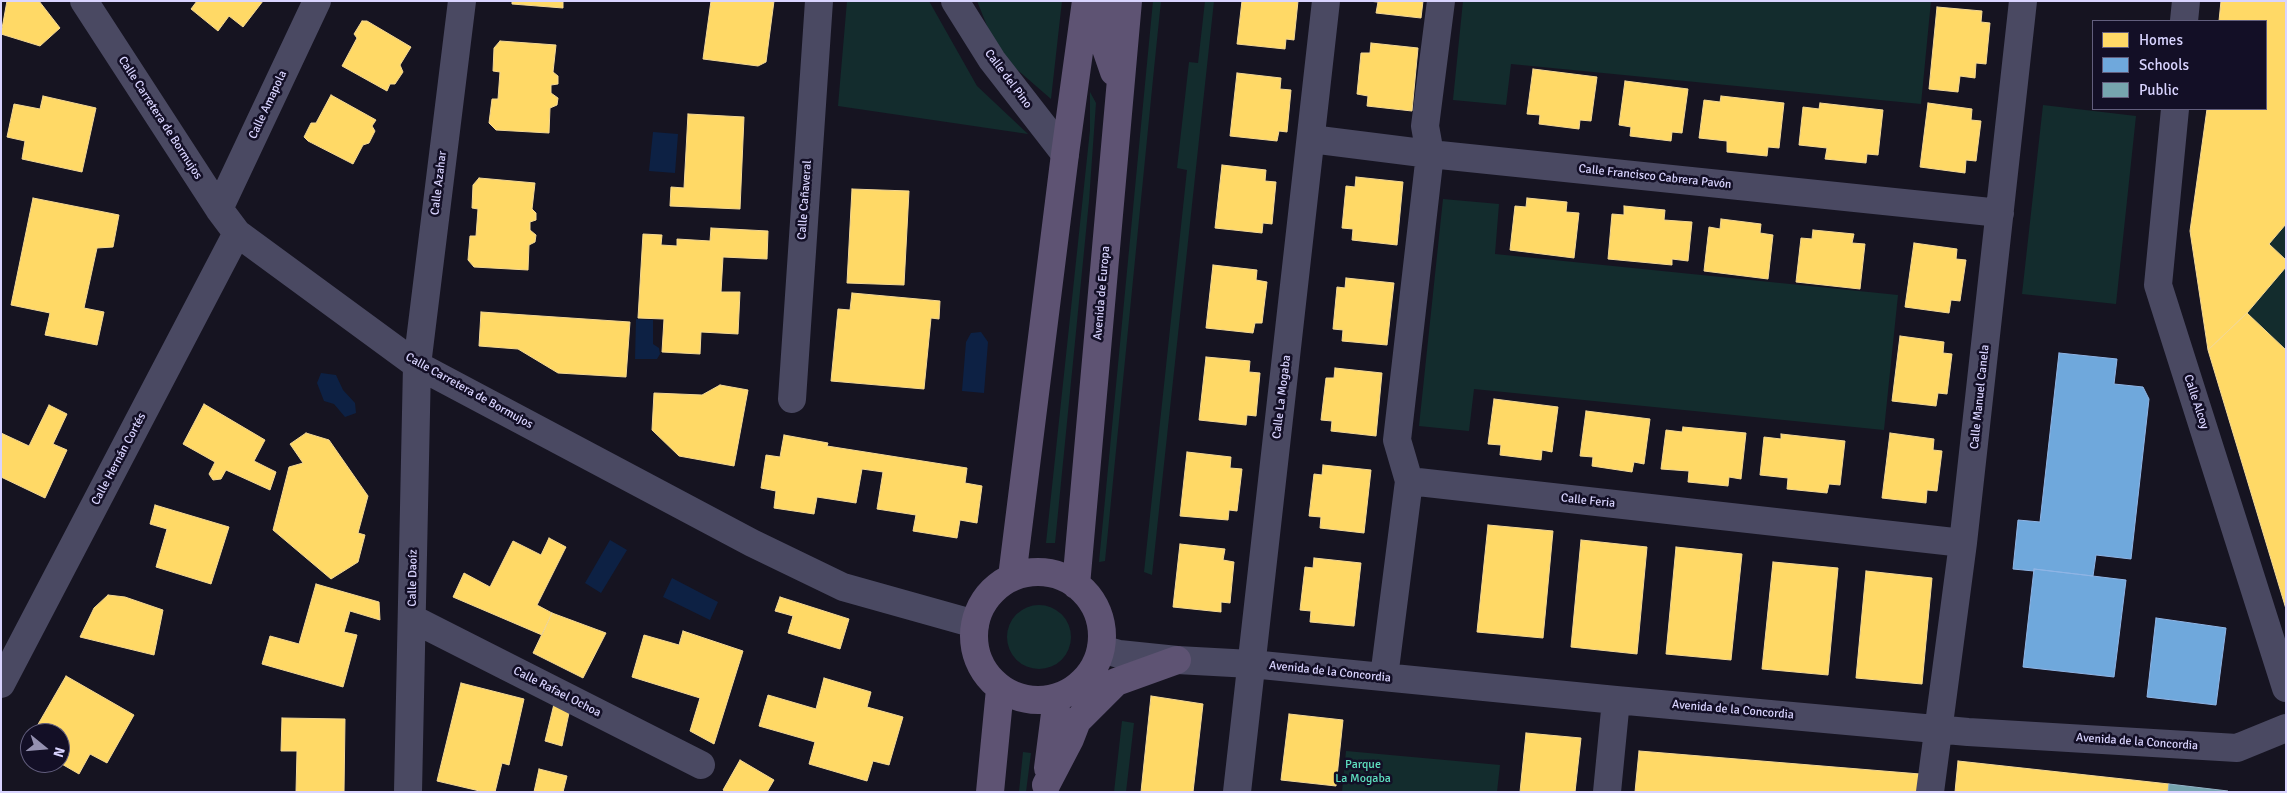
<!DOCTYPE html>
<meta charset="utf-8">
<style>
body{margin:0}
#map{position:relative;width:2287px;height:793px;overflow:hidden;background:#161421;font-family:Signika,sans-serif}
canvas{display:block}
.frame{position:absolute;inset:0;border:2px solid #d9d4ff;pointer-events:none}
.legend{position:absolute;left:2092px;top:20px;width:175px;height:90px;box-sizing:border-box;background:#130f26;border:1px solid #625e7d;margin:0;padding:6px 9px;list-style:none;font-size:15px;color:#d9d4ff}
.legend li{display:flex;align-items:center;gap:10px;height:25px}
.legend b{width:25px;border:1px solid #625e7d}
.north{position:absolute;left:20px;top:723px;width:50px;height:50px;box-sizing:border-box;background:#130f26;border:1px solid #625e7d;border-radius:50%;rotate:107deg;font-size:14px;font-weight:700;line-height:20px;text-align:center;color:#d9d4ff}
.north::after{content:'';display:block;margin:auto;width:18px;height:22px;background:#9591b1;clip-path:polygon(50% 0,100% 100%,50% 72%,0 100%)}
</style>
<div id="map">
<canvas width="2287" height="793"></canvas>
<div class="frame"></div>
<ul class="legend">
<li><b style="height:14px;background:#ffd966"></b>Homes</li>
<li><b style="height:14px;background:#6fa8dc"></b>Schools</li>
<li><b style="height:14px;background:#76a5af"></b>Public</li>
</ul>
<div class="north">N</div>
</div>
<script>
const g = document.querySelector('canvas').getContext('2d');
g.lineJoin = 'round';
function paint(path, color) {
  g.fillStyle = color;
  g.fill(path, 'evenodd');
}
function toPath(rows) {
  const path = new Path2D();
  for (const r of rows) {
    if (r.length === 3) {
      path.moveTo(r[0] + r[2], r[1]);
      path.arc(r[0], r[1], r[2], 0, 2 * Math.PI);
      continue;
    }
    path.moveTo(r[0], r[1]);
    for (let i = 2; i < r.length; i += 2) path.lineTo(r[i], r[i + 1]);
  }
  return path;
}
function stroke(path, color, width, dash) {
  g.strokeStyle = color;
  g.lineWidth = width;
  g.lineCap = dash ? 'butt' : 'round';
  g.setLineDash(dash || []);
  g.stroke(path);
}
function write(font, color, halo, rows, align = 'center') {
  g.font = font + ' Signika,sans-serif';
  g.lineWidth = 5;
  g.setLineDash([]);
  g.textBaseline = 'middle';
  g.strokeStyle = halo;
  g.fillStyle = color;
  for (const [text, x, y, turn = 0] of rows) {
    g.save();
    g.translate(x, y);
    g.rotate((+turn || 0) * Math.PI / 180);
    g.textAlign = isNaN(turn) ? turn : align;
    if (halo) g.strokeText(text, 0, 0);
    g.fillText(text, 0, 0);
    g.restore();
  }
}
const green = toPath([
 [847,1,929,1,977,86,1028,134,838,106],
 [977,1,1062,1,1051,99,998,53],
 [1153,1,1161,1,1154,69,1105,561,1099,562],
 [1205,1,1214,1,1152,575,1144,572,1187,170,1177,168,1189,62,1198,63],
 [1463,1,1931,1,1921,104,1511,64,1506,105,1453,100],
 [1090,92,1096,103,1089,201,1055,543,1046,543,1090,130],
 [2043,105,2136,116,2116,304,2022,294],
 [1443,199,1499,204,1495,254,1898,295,1884,430,1474,389,1469,431,1419,426],
 [2286,224,2286,260,2269,244],
 [2286,267,2286,350,2247,313],
 [1039,637,32],
 [1122,721,1134,723,1126,792,1114,792],
 [1346,751,1500,765,1497,792,1342,792],
 [1023,752,1031,753,1026,792,1019,792]
]);
const water = toPath([
 [653,132,678,134,675,173,649,171],
 [636,319,653,320,653,344,659,348,660,354,657,359,635,359],
 [981,332,988,342,984,393,962,391,966,342,971,333],
 [321,373,336,375,343,390,355,403,356,413,345,417,334,404,324,401,317,383],
 [610,540,627,550,601,593,585,583],
 [672,578,718,602,710,620,663,597]
]);
const homes = toPath([
 [7,1,39,1,60,28,40,46,1,34,7,1],
 [197,1,263,1,243,27,229,16,218,31,191,9,197,1],
 [512,1,563,1,563,8,512,4,512,1],
 [711,1,774,1,766,62,758,66,703,59,711,1],
 [1242,1,1298,1,1294,40,1286,39,1285,49,1237,44,1242,1],
 [1368,1,1423,1,1421,18,1376,13,1378,2,1368,1],
 [2221,1,2286,1,2286,224,2269,244,2286,260,2286,267,2247,313,2208,350,2190,231,2207,109,2266,109,2266,21,2219,21,2221,1],
 [1937,7,1982,11,1981,22,1990,23,1986,64,1976,63,1975,78,1960,76,1958,92,1929,89,1937,7],
 [362,21,367,21,411,47,400,65,403,72,395,84,390,84,387,91,342,66,357,38,354,34,362,21],
 [500,41,556,45,553,72,558,76,558,84,551,85,551,93,558,98,557,105,550,108,549,133,496,130,489,123,492,99,498,99,500,72,493,71,494,48,500,41],
 [1371,43,1418,48,1412,111,1367,106,1368,96,1357,94,1361,53,1370,53,1371,43],
 [1533,69,1597,77,1591,121,1580,120,1579,129,1539,124,1540,115,1527,114,1533,69],
 [1237,73,1281,78,1280,89,1291,90,1287,132,1279,131,1277,141,1230,136,1237,73],
 [1625,81,1688,89,1682,133,1672,132,1671,141,1630,136,1631,127,1619,125,1625,81],
 [331,95,376,120,372,126,375,131,369,143,363,145,353,164,308,141,304,137,311,123,316,123,331,95],
 [43,96,96,108,82,172,22,159,25,141,7,137,14,104,40,109,43,96],
 [1721,96,1784,103,1779,148,1768,147,1767,156,1727,152,1727,141,1699,138,1704,100,1720,102,1721,96],
 [1820,103,1883,110,1878,155,1867,154,1866,163,1825,159,1827,148,1799,145,1803,107,1819,109,1820,103],
 [1928,103,1972,109,1971,120,1981,121,1976,161,1966,160,1965,173,1920,167,1928,103],
 [688,114,744,117,740,209,670,206,671,187,684,188,688,114],
 [1222,165,1266,170,1265,181,1276,182,1272,224,1263,223,1262,233,1215,228,1222,165],
 [1356,177,1403,182,1397,245,1352,240,1353,229,1342,228,1346,186,1355,187,1356,177],
 [479,178,535,183,532,209,536,213,536,220,530,222,530,230,536,235,535,242,529,245,528,270,474,267,468,260,470,236,476,236,478,209,472,208,473,185,479,178],
 [852,189,909,191,904,285,847,283,852,189],
 [33,198,119,215,113,247,97,248,84,308,104,312,97,345,45,335,50,313,11,305,33,198],
 [1527,198,1567,202,1566,212,1579,213,1574,258,1510,250,1515,206,1526,207,1527,198],
 [1624,206,1665,210,1664,220,1692,222,1688,261,1672,259,1672,265,1608,259,1612,214,1624,215,1624,206],
 [1721,219,1761,224,1760,233,1773,235,1768,279,1704,271,1709,227,1720,229,1721,219],
 [711,228,768,231,767,259,723,257,721,292,740,292,738,334,701,332,700,354,662,352,664,319,638,318,643,234,662,235,661,245,677,246,677,239,710,241,711,228],
 [1813,230,1854,234,1852,243,1865,244,1860,289,1796,282,1801,238,1812,239,1813,230],
 [1914,243,1957,249,1956,259,1966,260,1960,301,1951,300,1949,313,1905,307,1914,243],
 [1213,265,1257,270,1256,280,1267,282,1262,323,1255,323,1253,333,1206,328,1213,265],
 [1346,278,1394,283,1387,345,1342,341,1343,330,1333,329,1337,287,1345,288,1346,278],
 [852,293,940,301,939,319,931,318,924,389,831,381,838,309,850,310,852,293],
 [481,312,630,322,626,377,558,373,518,349,479,346,481,312],
 [2247,313,2286,350,2286,609,2208,350,2247,313],
 [1900,336,1944,342,1943,353,1952,354,1947,394,1938,393,1936,406,1892,401,1900,336],
 [1206,357,1250,361,1249,372,1260,373,1256,416,1247,415,1246,425,1199,420,1206,357],
 [1335,368,1382,373,1376,436,1331,431,1332,421,1321,420,1326,378,1334,378,1335,368],
 [720,385,748,390,734,466,679,456,652,430,654,393,702,395,720,385],
 [1494,399,1558,407,1552,452,1542,450,1541,460,1500,455,1501,445,1488,444,1494,399],
 [204,404,265,440,254,461,276,472,270,490,226,470,221,479,213,480,209,474,215,462,183,444,204,404],
 [49,405,67,414,53,444,67,450,45,498,1,477,1,433,29,446,49,405],
 [1586,411,1650,419,1644,464,1634,462,1632,472,1592,466,1593,457,1580,456,1586,411],
 [1683,427,1746,433,1741,479,1729,477,1728,486,1688,482,1689,471,1661,469,1666,430,1682,432,1683,427],
 [306,433,329,440,368,496,358,533,365,535,358,562,331,579,273,530,289,467,303,463,290,444,306,433],
 [1890,433,1934,439,1933,450,1942,451,1937,491,1927,490,1926,503,1882,498,1890,433],
 [1781,434,1845,441,1840,485,1829,484,1827,493,1787,489,1788,478,1760,475,1764,437,1781,439,1781,434],
 [784,435,828,443,827,446,967,468,965,483,982,486,977,523,960,520,957,538,913,531,916,515,877,509,883,472,862,469,856,503,817,497,814,514,774,508,776,491,761,488,766,455,780,457,784,435],
 [1187,452,1231,457,1230,468,1242,469,1237,511,1229,510,1228,520,1180,516,1187,452],
 [1323,465,1371,470,1364,533,1320,528,1321,517,1309,516,1314,474,1322,475,1323,465],
 [155,505,229,527,211,584,156,567,167,529,150,524,155,505],
 [1488,525,1553,531,1543,638,1477,632,1488,525],
 [549,538,566,547,537,605,552,613,542,635,453,597,464,573,490,587,513,541,541,555,549,538],
 [1581,540,1647,547,1637,654,1571,647,1581,540],
 [1180,544,1225,549,1223,560,1234,562,1230,603,1221,602,1221,612,1173,607,1180,544],
 [1676,547,1742,554,1731,660,1666,654,1676,547],
 [1314,558,1361,563,1354,626,1310,622,1311,611,1300,610,1305,567,1313,568,1314,558],
 [1773,562,1838,568,1828,675,1762,669,1773,562],
 [1866,571,1932,578,1922,684,1856,678,1866,571],
 [316,584,379,602,380,620,350,611,344,632,357,635,343,687,262,664,270,636,299,644,316,584],
 [108,595,125,597,163,610,154,655,80,637,94,608,108,595],
 [780,597,849,619,840,649,788,633,793,616,775,611,780,597],
 [552,613,606,633,583,678,533,653,552,613],
 [683,631,743,651,714,744,690,731,700,698,632,677,644,635,679,645,683,631],
 [66,676,134,715,107,763,90,754,79,774,60,763,60,733,33,733,66,676],
 [824,678,871,692,867,707,903,717,889,765,873,761,867,781,809,764,815,742,759,726,768,695,816,709,824,678],
 [461,683,524,699,509,765,502,763,495,792,484,792,437,781,461,683],
 [1151,696,1203,704,1193,792,1141,792,1151,696],
 [554,704,569,713,562,746,545,741,554,704],
 [1289,714,1343,720,1336,786,1281,780,1289,714],
 [282,718,345,719,344,792,296,792,297,751,281,751,282,718],
 [1526,733,1581,738,1575,792,1520,792,1526,733],
 [1639,751,1920,774,1918,792,1635,792,1639,751],
 [740,760,774,780,767,792,726,792,723,790,740,760],
 [1958,761,2169,784,2168,792,1955,792,1958,761],
 [539,769,567,776,563,792,534,792,539,769]
]);
const schools = toPath([
 [2059,353,2117,359,2114,384,2143,387,2149,399,2131,559,2096,555,2093,576,2034,569,2034,571,2013,569,2018,520,2040,522,2059,353],
 [2034,569,2126,580,2114,677,2023,667,2034,569],
 [2156,618,2226,628,2216,705,2147,697,2156,618]
]);
const public = toPath([
 [2169,784,2228,791,2229,792,2168,792,2169,784]
]);
const minor = toPath([
 [84,1,219,209,237,233,417,365,752,543,843,587,975,624],
 [955,1,992,60,1065,154],
 [2184,21,2186,1],
 [2175,109,2158,285,2286,688],
 [1311,139,1430,154,2000,213],
 [219,209,317,1],
 [792,399,819,1],
 [1409,481,1963,543],
 [413,619,701,765],
 [1101,649,1119,654,1177,660,1251,664,1616,700,1968,732,2237,748,2286,728],
 [1384,677,1409,481,1397,440,1430,154,1425,126,1441,1],
 [1,684,237,233],
 [408,792,417,365,462,1],
 [1237,792,1326,1],
 [1607,792,1616,700],
 [1930,792,1963,543,2023,1]
]);
const major = toPath([
 [1107,1,1105,46,1114,72],
 [1038,636,64],
 [1012,577,1065,154,1086,1],
 [1076,585,1128,1],
 [1048,768,1057,698],
 [1046,785,1070,739,1077,721,1116,682,1177,660],
 [990,792,1000,689]
]);
const streetNames = [
 ["Calle del Pino",1008,79,53],
 ["Calle Amapola",268,105,-65],
 ["Calle Carretera de Bormujos",160,118,57],
 ["Calle Francisco Cabrera Pavón",1655,177,6],
 ["Calle Azahar",439,183,-83],
 ["Calle Cañaveral",805,200,-86],
 ["Avenida de Europa",1102,293,-85],
 ["Calle Carretera de Bormujos",469,391,29],
 ["Calle La Mogaba",1282,397,-83],
 ["Calle Manuel Canela",1980,397,-84],
 ["Calle Alcoy",2196,402,72],
 ["Calle Hernán Cortés",119,459,-62],
 ["Calle Feria",1588,501,6],
 ["Calle Daoíz",413,578,-89],
 ["Avenida de la Concordia",1330,672,6],
 ["Calle Rafael Ochoa",557,692,27],
 ["Avenida de la Concordia",1733,710,5],
 ["Avenida de la Concordia",2137,742,4]
];
const parkNames = [
 ["Parque",1363,765],
 ["La Mogaba",1363,779]
];
paint(green, '#132c2d');
paint(water, '#0d2144');
paint(homes, '#ffd966');
stroke(homes, '#f4d894', 1);
paint(schools, '#6fa8dc');
stroke(schools, '#8fb5e6', 1);
paint(public, '#76a5af');
stroke(public, '#94b3c7', 1);
stroke(minor, '#4a4962', 28);
stroke(major, '#5e5373', 28);
write('12px', '#d9d4ff', '#130f26', streetNames);
write('12px', '#5fe0c0', '#130f26', parkNames);
</script>
